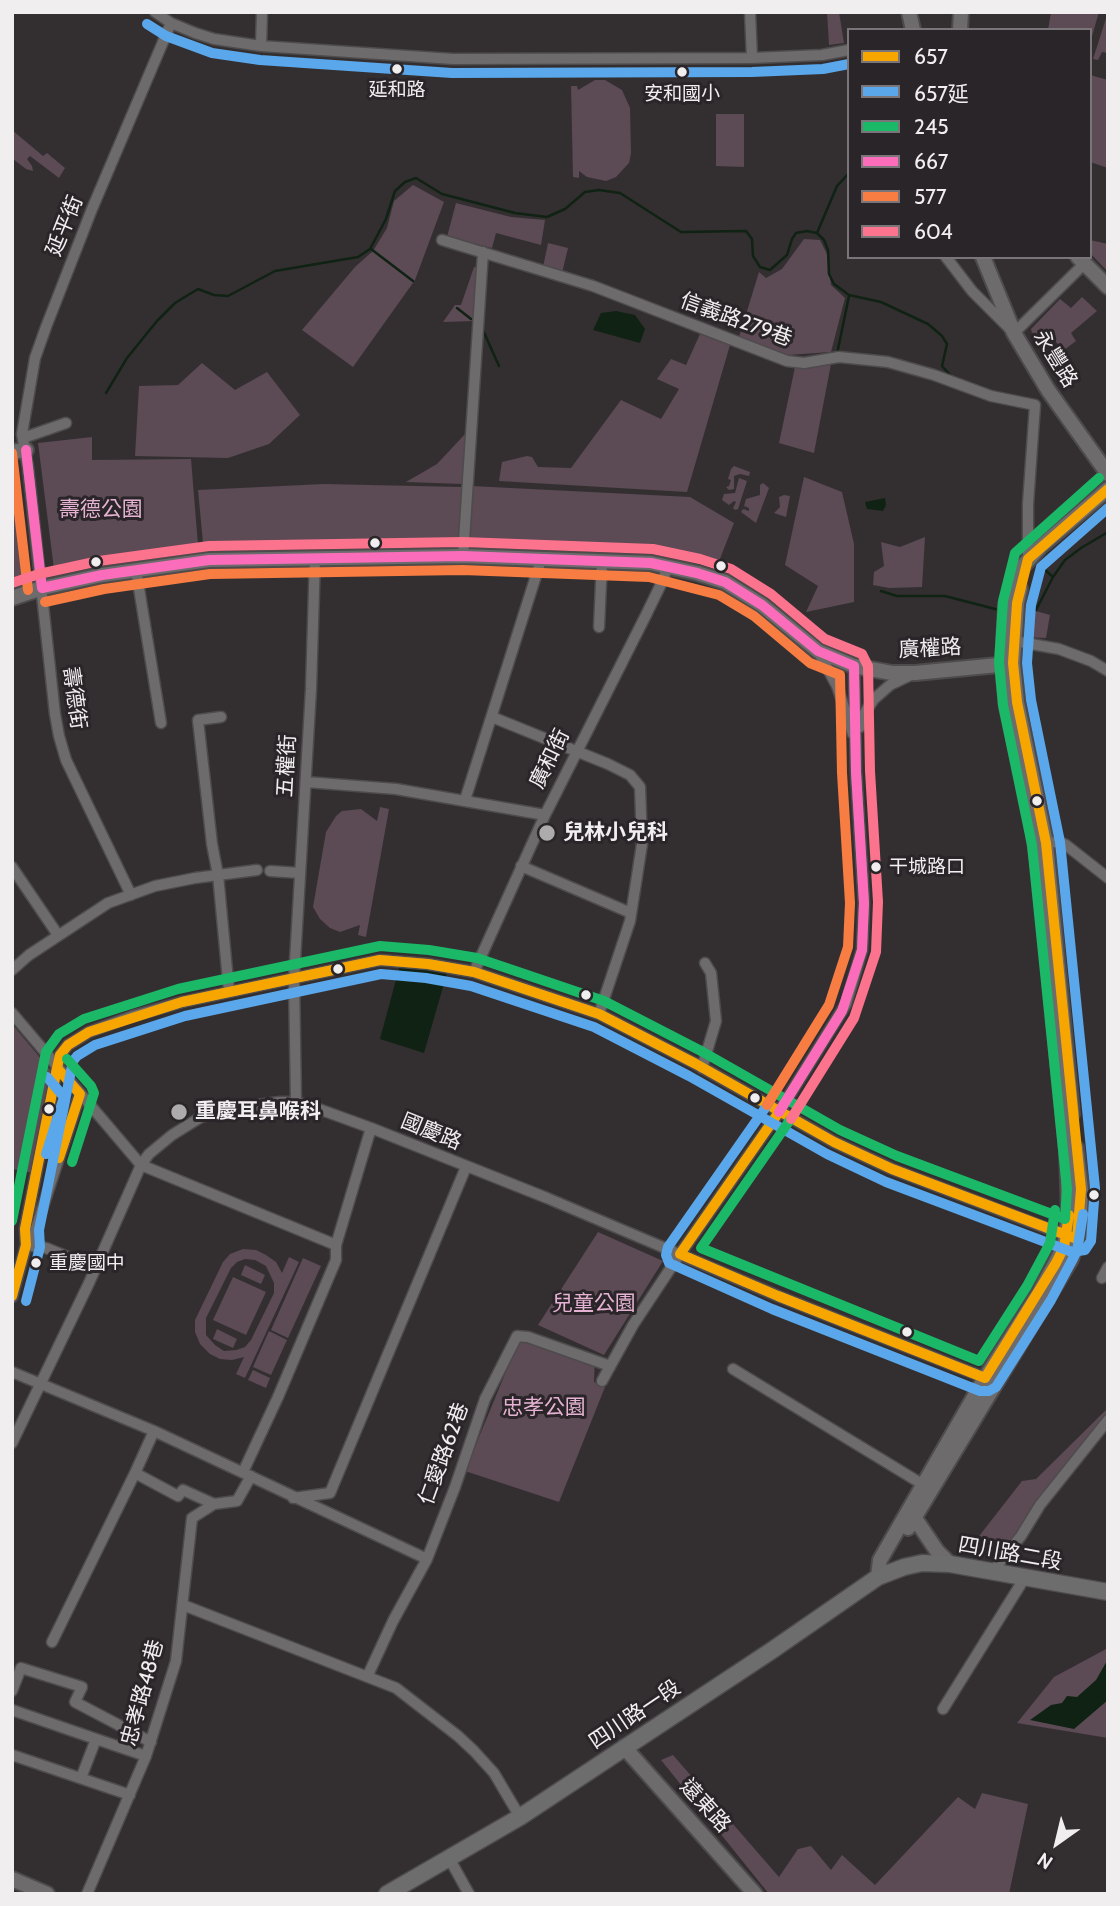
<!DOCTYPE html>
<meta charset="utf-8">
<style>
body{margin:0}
#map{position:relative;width:1120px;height:1906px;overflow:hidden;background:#332f31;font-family:Cabin,"Noto Sans TC",sans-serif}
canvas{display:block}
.frame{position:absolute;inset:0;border:14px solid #f1eef0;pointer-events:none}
.legend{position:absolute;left:847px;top:28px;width:245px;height:231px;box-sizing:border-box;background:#2a2528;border:2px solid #7a7578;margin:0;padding:9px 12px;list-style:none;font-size:21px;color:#f1eef0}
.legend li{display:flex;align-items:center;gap:14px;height:35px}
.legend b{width:35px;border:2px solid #7a7578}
.north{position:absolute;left:1022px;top:1808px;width:70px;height:70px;-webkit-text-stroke:5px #2a2528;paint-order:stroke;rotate:214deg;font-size:19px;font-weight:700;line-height:28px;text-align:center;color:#f1eef0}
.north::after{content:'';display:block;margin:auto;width:24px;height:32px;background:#f1eef0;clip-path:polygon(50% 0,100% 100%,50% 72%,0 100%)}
</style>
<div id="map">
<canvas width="1120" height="1906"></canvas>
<div class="frame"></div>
<ul class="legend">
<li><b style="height:9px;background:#f7a600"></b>657</li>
<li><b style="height:9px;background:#5aa8eb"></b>657延</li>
<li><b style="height:9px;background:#1ab867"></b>245</li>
<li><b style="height:9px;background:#fb6dba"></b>667</li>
<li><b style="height:9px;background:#f77d43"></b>577</li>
<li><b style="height:9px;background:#fc738d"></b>604</li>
</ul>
<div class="north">N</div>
</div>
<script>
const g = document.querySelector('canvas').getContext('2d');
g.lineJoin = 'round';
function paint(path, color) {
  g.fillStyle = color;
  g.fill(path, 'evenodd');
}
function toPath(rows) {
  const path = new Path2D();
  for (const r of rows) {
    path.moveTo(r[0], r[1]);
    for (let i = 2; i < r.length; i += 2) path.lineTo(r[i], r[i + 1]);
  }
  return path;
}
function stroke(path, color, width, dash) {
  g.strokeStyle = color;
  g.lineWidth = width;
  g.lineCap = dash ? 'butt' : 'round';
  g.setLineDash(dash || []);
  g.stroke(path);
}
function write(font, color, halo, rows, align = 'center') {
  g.font = font + ' Cabin,"Noto Sans TC",sans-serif';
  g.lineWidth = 6;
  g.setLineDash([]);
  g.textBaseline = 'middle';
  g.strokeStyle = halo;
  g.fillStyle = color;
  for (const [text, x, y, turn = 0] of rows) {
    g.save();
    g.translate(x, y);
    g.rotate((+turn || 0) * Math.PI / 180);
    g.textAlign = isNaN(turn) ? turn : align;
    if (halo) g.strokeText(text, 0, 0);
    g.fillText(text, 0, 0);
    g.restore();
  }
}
const green = toPath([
 [827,12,839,12,844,43,829,45],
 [1051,12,1099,12,1090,43,1090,30,1048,30],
 [1108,12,1108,41,1106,43,1108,44,1108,53,1102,52,1098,60,1093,59],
 [1090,75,1108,80,1108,168,1090,162],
 [595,80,605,80,622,90,630,108,631,153,629,163,616,177,606,181,587,177,579,171,579,178,573,177,571,86,577,86,578,90],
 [716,114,744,114,744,167,716,166],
 [12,130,43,156,47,153,65,168,59,178,30,156,27,159,32,166,33,171,26,169,13,159],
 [413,185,444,202,415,280,353,367,302,330,355,267,373,251,387,228,394,201],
 [456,203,511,217,545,220,541,245,496,233,492,248,447,237],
 [804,239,820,240,827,254,831,285,845,298,831,352,788,355,739,337,759,272,766,278,782,269],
 [1090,240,1108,244,1108,272,1090,253],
 [548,243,568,248,562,273,543,267],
 [474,267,479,267,473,321,443,322,455,305,461,305],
 [1082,297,1097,311,1071,333,1076,341,1064,350,1048,334,1035,346,1031,329,1060,299,1071,308],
 [700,334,730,345,687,492,499,481,502,462,527,456,532,457,538,467,571,468,621,400,661,419,679,389,657,379,671,359,686,365],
 [202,363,235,390,267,372,300,415,269,444,228,458,135,456,139,386,178,385],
 [831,364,814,453,779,443,795,367,805,369],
 [466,433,463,484,406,482,437,464],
 [92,437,92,460,191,459,198,545,54,569,38,443],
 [734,466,750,472,749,476,740,474,734,476,734,489,729,490,726,487,729,486,731,480,728,479,731,469],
 [12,471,30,581,12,587],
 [804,477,842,492,854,544,854,602,806,612,818,586,785,565],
 [739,478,747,481,738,509,735,510,733,508,736,502,734,501,729,505,722,500,724,494,735,493],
 [763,483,769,488,756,523,741,512,743,509,749,511,749,508,744,506,746,499,760,495,760,485],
 [324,484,462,487,459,542,333,540,203,543,198,490],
 [471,486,690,497,734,523,716,569,663,553,467,544],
 [784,495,790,496,786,517,774,513,780,507,779,497],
 [925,537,922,587,889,588,873,585,874,572,884,566,881,542,900,547],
 [1025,608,1050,615,1046,638,1024,637],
 [380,807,389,809,366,937,358,935,360,925,340,932,330,928,320,919,313,907,326,832,336,816,342,811,361,809,377,821],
 [12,1024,53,1073,34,1173,12,1169],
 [598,1232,663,1261,604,1355,538,1325],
 [243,1249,256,1250,266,1255,276,1262,282,1273,289,1257,299,1262,245,1378,236,1374,244,1357,232,1360,220,1359,210,1354,200,1344,195,1332,195,1320,223,1262,230,1254],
 [245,1259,255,1260,266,1266,274,1283,274,1293,251,1340,245,1347,236,1350,224,1351,215,1345,206,1335,206,1318,231,1268,237,1262],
 [303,1258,321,1266,288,1338,271,1330],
 [245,1265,265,1275,261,1284,241,1275],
 [233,1277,266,1292,246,1335,213,1320],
 [217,1329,237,1339,233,1348,213,1339],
 [269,1331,287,1340,271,1375,253,1367],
 [531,1332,595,1357,594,1382,605,1387,559,1502,465,1471,519,1340],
 [253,1370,270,1378,266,1388,248,1380],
 [1108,1408,1108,1413,1034,1505,1025,1522,998,1558,969,1549,1022,1481,1036,1479],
 [1108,1648,1108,1738,1017,1723,1054,1677],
 [673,1755,779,1877,798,1849,811,1846,831,1870,842,1855,875,1885,958,1797,975,1809,982,1793,1028,1804,1009,1894,769,1894,661,1760]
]);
const water = toPath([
 [616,311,635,315,645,329,640,343,593,330,601,313],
 [885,498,886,505,883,511,867,509,865,502],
 [400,965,447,973,424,1053,380,1039],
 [1108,1659,1108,1700,1074,1729,1030,1720,1051,1705,1062,1703,1067,1696,1077,1697,1096,1680]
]);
const stream = toPath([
 [817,233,837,186,849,173],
 [371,249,413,281],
 [457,308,471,319],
 [482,328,499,366],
 [837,354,849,296],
 [106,393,127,358,157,321,175,303,198,289,214,295,228,296,275,271,358,257,370,249,386,219,395,191,405,182,416,178,442,194,515,213,547,217,565,209,585,192,599,190,620,193,681,232,746,231,752,239,753,256,760,267,770,270,787,255,792,239,796,233,807,231,817,233,824,240,828,250,829,274,834,284,849,295,881,302,928,324,942,336,947,344,942,366,951,376],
 [1034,560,1053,577],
 [881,591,897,596,945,596,999,610],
 [1036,610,1053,577,1065,560,1081,548,1108,532]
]);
const street = toPath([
 [155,12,171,23,195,33,214,39,261,46,453,59,752,58,822,55,849,50],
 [750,12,752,58],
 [261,46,262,12],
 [442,240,593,286,787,361,804,363,839,357,888,362,934,375,991,396,1035,405],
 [946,257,972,291,1014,333,1084,264],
 [23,438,66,423],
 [463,556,483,252],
 [1028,559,1028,504,1035,405],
 [136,570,161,723],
 [599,627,602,561],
 [1009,640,1059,649,1091,661,1108,671],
 [818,651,837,686,853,734],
 [221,717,198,720,212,844,218,875,229,991],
 [492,717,608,764,630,775,640,787,642,844,630,921,599,1014],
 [860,727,862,717,874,699,890,685,911,675],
 [306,782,396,789,545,815],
 [465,800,541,560],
 [1040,843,1060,842,1066,845,1108,878],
 [521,866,631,913],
 [12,867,58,935],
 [270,871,300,873],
 [131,895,66,760,59,736,55,714,28,467,22,434,35,358,46,327,92,209,171,23],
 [12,970,29,955,108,903,155,886,195,878,257,870],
 [474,972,545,815,646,615,664,578,667,566],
 [12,1013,141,1165,336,1245],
 [702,1068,716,1021,711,973,705,963],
 [296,1102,294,978,311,689,315,557],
 [26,1245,25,1229,57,1068,60,1055,68,1045,89,1032,133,1016,182,1002,380,960,428,964,474,972,599,1014,696,1064,834,1142,892,1169,1070,1237],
 [26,1245,46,1248,95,1268],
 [1102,1278,1108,1267],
 [12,1297,26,1245,35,1231,80,1094],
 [733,1369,922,1484],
 [12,1372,154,1431,427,1559],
 [602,1381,633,1325,680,1254,779,1112,846,1004,862,950,864,903,856,772,854,666],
 [154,1431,135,1473,178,1496,183,1490,214,1504,237,1501,251,1476],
 [12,1443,89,1283,141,1165,149,1154,172,1135,201,1117,235,1108,280,1102,296,1102,316,1108,371,1128,547,1198,778,1296,988,1379],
 [243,1472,278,1397,336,1260,336,1245,371,1128],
 [293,1498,330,1493,466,1167],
 [993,1571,1021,1536,1040,1505,1108,1420],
 [183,1605,396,1688,458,1736,474,1751,494,1773,520,1817],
 [52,1642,135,1473],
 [368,1675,393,1621,427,1559,455,1487,485,1399,517,1336,528,1337,610,1366],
 [12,1691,21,1668,82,1687,75,1702,151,1742],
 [943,1709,1024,1579],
 [12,1710,96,1739,81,1778],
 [96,1739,146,1756],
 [12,1755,130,1795],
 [449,1858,469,1894],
 [87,1894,146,1756,176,1661,192,1518,214,1504]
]);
const secondary = toPath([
 [909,12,913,30],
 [960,30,961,12],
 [983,257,1014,333,1048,390,1108,474],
 [1078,257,1108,287],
 [12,452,26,450],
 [1020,589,1017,603,1013,663,1017,702,1046,843,1072,1114],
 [12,598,42,588,102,575,209,560,463,556,651,563,697,573,725,582,762,605,818,651,854,666,892,673,915,673,1009,664],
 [913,1512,914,1517,937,1551,950,1564],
 [908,1528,1071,1259,1077,1239,1080,1214,1081,1189,1076,1148],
 [878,1577,880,1560,985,1378,1039,1293,1064,1247,1066,1236,1069,1214,1067,1149,1039,868,1031,815,1007,707,1003,666,1006,605,1015,575,1040,547,1108,489],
 [624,1747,755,1894],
 [12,1879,47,1894]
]);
const primary = toPath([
 [387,1894,520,1817,771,1651,878,1577,904,1567,922,1563,950,1564,1108,1592]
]);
const bus1 = toPath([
 [57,1068,80,1094,59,1158],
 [680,1254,778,1296,985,1378],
 [680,1254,779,1112],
 [12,1296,26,1245,25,1229,57,1068,60,1055,68,1045,89,1032,182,1002,380,960,428,964,474,972,599,1014,696,1064,834,1142,892,1169,1077,1239,1081,1189,1046,843,1017,702,1013,663,1017,603,1028,559,1108,489],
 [985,1378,1056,1263,1064,1247,1069,1215]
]);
const bus2 = toPath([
 [147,24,166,36,212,53,260,60,452,73,752,72,823,69,849,64],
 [768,1104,668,1247,666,1255,669,1263,772,1309,980,1391,989,1391,996,1387,1051,1300,1077,1251,1083,1214],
 [46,1154,64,1097,47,1077],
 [26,1301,40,1247,39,1230,71,1071,73,1061,77,1056,95,1045,185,1016,381,974,426,978,471,986,594,1027,689,1076,827,1154,886,1182,1072,1252,1085,1250,1091,1241,1095,1188,1060,842,1031,700,1027,663,1031,605,1041,567,1108,508]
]);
const bus3 = toPath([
 [67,1059,91,1086,94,1093,72,1162],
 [790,1120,701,1248,979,1361,1027,1286,1050,1243,1055,1210],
 [12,1221,46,1052,59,1034,84,1019,178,989,380,946,429,950,477,958,604,1001,703,1052,840,1130,897,1156,1065,1219,1067,1189,1032,845,1003,705,999,662,1003,601,1015,553,1099,478]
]);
const bus4 = toPath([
 [26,450,42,588],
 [42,588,102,575,209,560,463,556,651,563,697,573,725,582,762,605,818,651,854,666,856,772,864,903,862,950,842,1011,779,1112]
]);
const bus5 = toPath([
 [12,453,28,590],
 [45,602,104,589,210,574,463,570,649,577,719,595,754,616,810,663,840,675,842,773,850,903,848,947,829,1005,767,1105]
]);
const bus6 = toPath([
 [12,583,39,574,99,561,209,546,463,542,653,549,700,559,731,569,771,594,825,639,862,654,868,666,870,771,878,902,876,952,854,1018,791,1119]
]);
const markers = [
 [397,69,6,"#f1eef0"],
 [682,72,6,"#f1eef0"],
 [375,543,6,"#f1eef0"],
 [96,562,6,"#f1eef0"],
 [721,566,6,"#f1eef0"],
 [1037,801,6,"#f1eef0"],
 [547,833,9,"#aeabad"],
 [876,867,6,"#f1eef0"],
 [338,969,6,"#f1eef0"],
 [586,995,6,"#f1eef0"],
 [755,1098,6,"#f1eef0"],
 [49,1109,6,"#f1eef0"],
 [179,1112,9,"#aeabad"],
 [1094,1195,6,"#f1eef0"],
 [36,1263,6,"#f1eef0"],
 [907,1332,6,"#f1eef0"]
];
const busNames = [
 ["延和路",397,90],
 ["安和國小",682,94],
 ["干城路口",889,867,"left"],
 ["重慶國中",49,1263,"left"]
];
const streetNames = [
 ["延平街",65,226,-68],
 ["信義路279巷",736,320,20],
 ["永豐路",1055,359,58],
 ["廣權路",930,649,-3],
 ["壽德街",74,698,82],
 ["廣和街",550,759,-64],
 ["五權街",287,766,-87],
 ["國慶路",431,1132,22],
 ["仁愛路62巷",444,1454,-70],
 ["四川路二段",1010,1554,10],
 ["忠孝路48巷",143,1693,-75],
 ["四川路一段",635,1715,-34],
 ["遠東路",705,1806,48]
];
const parkNames = [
 ["壽德公園",101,510],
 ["兒童公園",594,1304],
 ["忠孝公園",544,1408]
];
const poiNames = [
 ["兒林小兒科",563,833],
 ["重慶耳鼻喉科",195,1112]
];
paint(green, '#5c4a55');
paint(water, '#102213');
stroke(stream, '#102213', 2.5);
stroke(street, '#4e4b4d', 13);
stroke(secondary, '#4e4b4d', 18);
stroke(primary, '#4e4b4d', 19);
stroke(street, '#6e6b6c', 10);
stroke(secondary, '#6e6b6c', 14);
stroke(primary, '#6c6d6c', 16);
stroke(bus1, '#f7a600', 10);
stroke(bus2, '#5aa8eb', 10);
stroke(bus3, '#1ab867', 10);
stroke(bus4, '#fb6dba', 10);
stroke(bus5, '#f77d43', 10);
stroke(bus6, '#fc738d', 10);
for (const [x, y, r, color] of markers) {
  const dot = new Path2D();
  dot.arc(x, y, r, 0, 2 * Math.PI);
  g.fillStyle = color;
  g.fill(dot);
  stroke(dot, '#2a2528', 2.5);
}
write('19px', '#f1eef0', '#2a2528', busNames);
write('21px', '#f1eef0', '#2a2528', streetNames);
write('21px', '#e5b2d3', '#2a2528', parkNames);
write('bold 21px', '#f1eef0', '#2a2528', poiNames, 'left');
</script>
